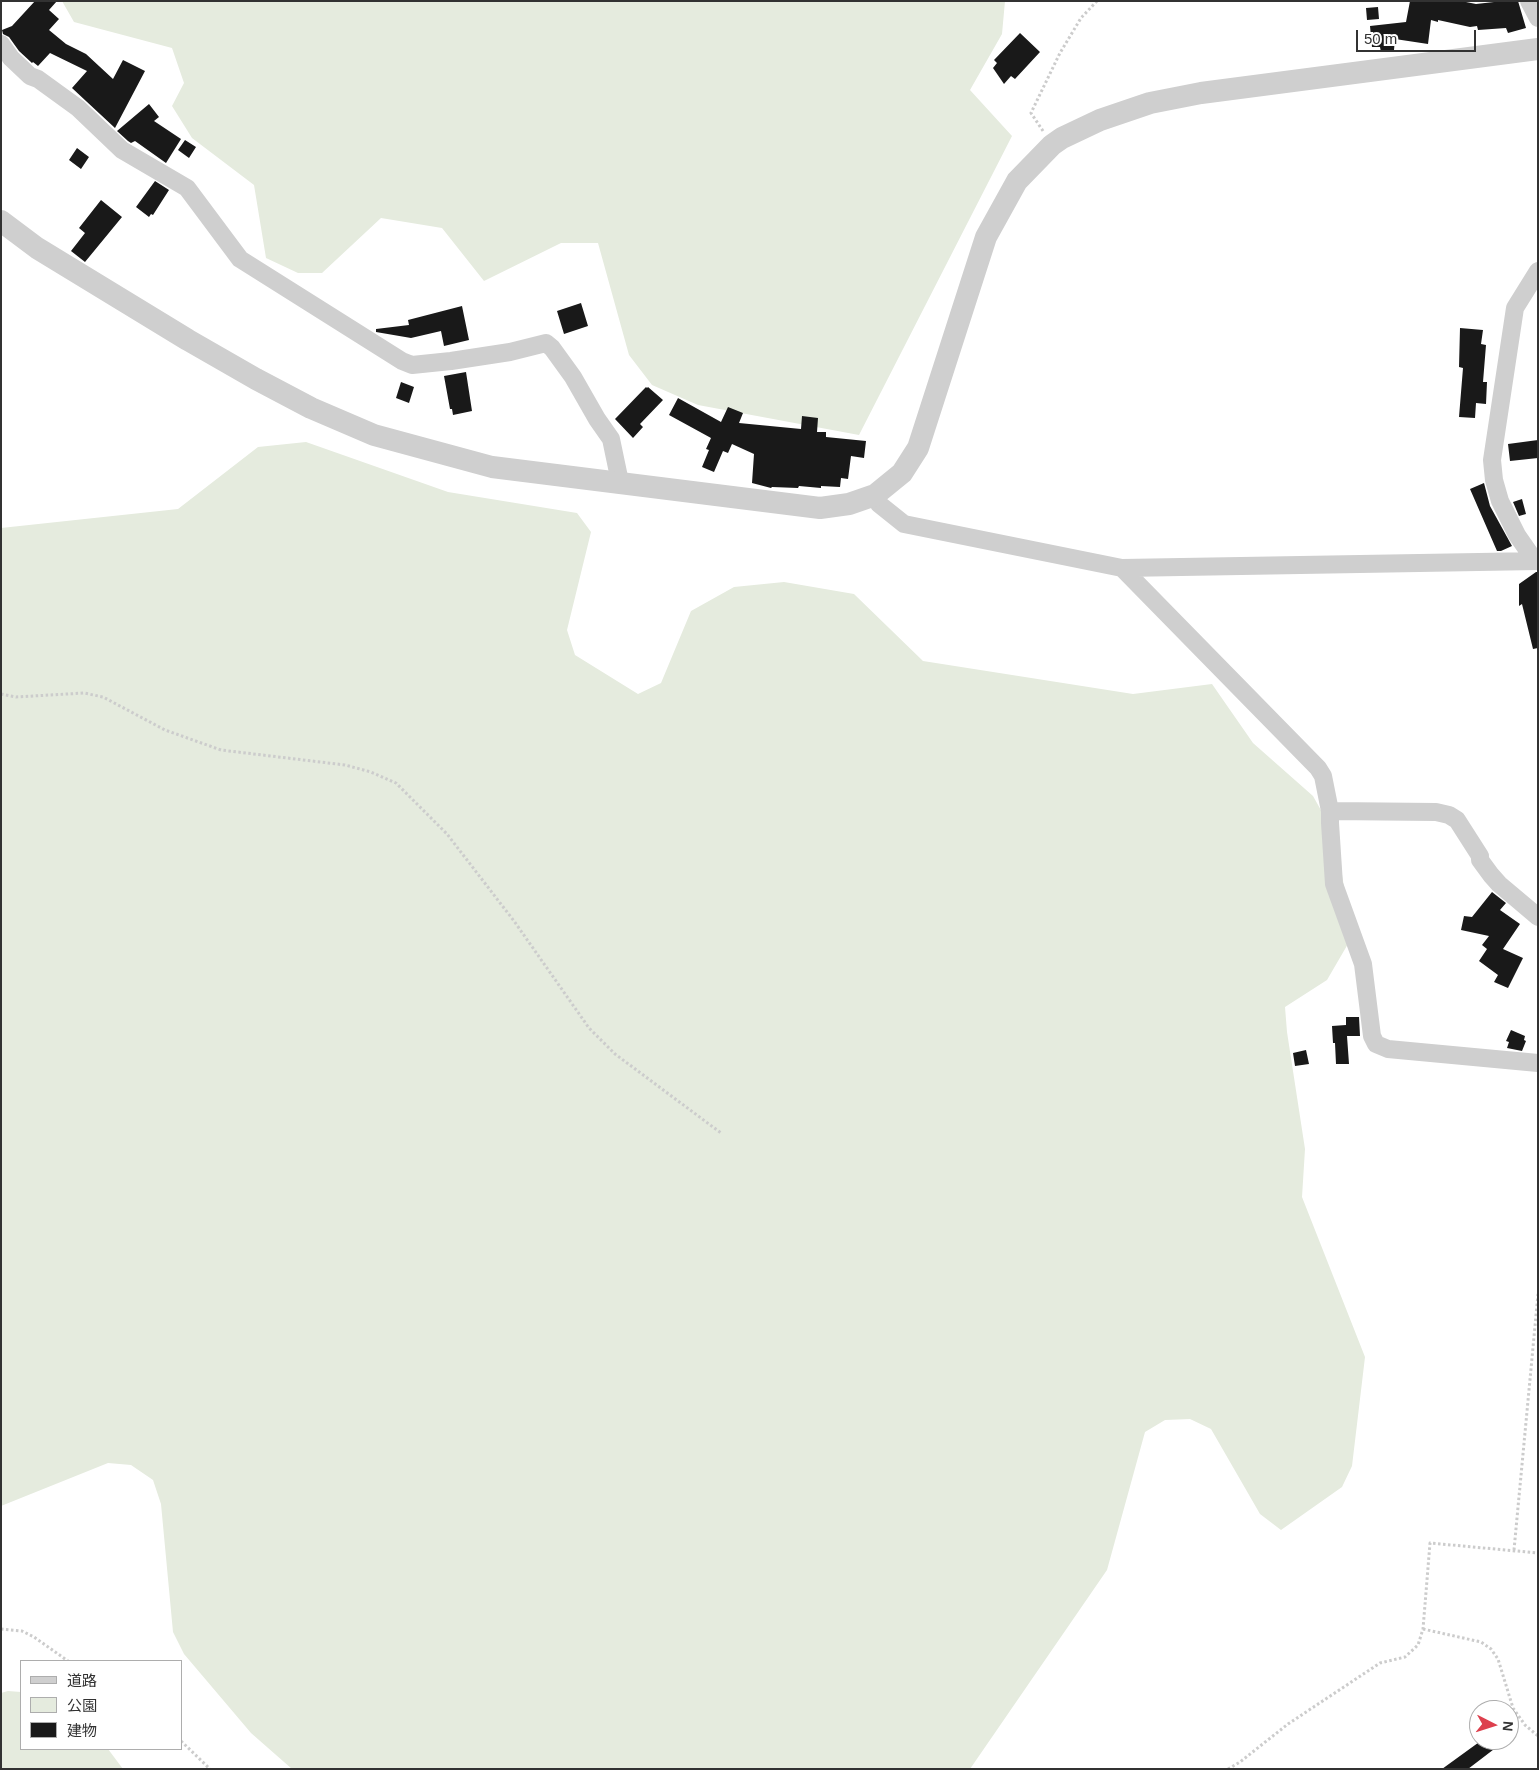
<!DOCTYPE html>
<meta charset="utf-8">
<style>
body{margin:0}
#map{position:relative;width:1539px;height:1770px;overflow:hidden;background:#fff;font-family:Helvetica,"Noto Sans JP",sans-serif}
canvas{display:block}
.frame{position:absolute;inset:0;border:2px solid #323232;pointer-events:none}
.legend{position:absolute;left:20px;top:1660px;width:162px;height:90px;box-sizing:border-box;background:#fff;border:1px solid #adadad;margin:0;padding:6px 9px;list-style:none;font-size:15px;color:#323232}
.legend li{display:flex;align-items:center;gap:10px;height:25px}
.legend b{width:25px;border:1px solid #adadad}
.north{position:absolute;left:1469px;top:1700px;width:50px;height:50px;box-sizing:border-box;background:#fff;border:1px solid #adadad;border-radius:50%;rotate:95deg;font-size:14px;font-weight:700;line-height:20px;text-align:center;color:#323232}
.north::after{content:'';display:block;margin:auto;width:18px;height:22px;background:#dd404e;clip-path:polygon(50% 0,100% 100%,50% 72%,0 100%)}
.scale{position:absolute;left:1356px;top:30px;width:120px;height:22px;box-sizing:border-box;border:2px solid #323232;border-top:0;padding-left:6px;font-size:15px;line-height:18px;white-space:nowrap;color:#323232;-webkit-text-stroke:4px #fff;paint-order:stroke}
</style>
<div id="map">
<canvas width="1539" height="1770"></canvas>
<div class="frame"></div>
<ul class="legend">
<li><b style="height:6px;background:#cfcfcf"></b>道路</li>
<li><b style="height:14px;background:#e5ebde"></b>公園</li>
<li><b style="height:14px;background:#191919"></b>建物</li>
</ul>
<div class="north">N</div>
<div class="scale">50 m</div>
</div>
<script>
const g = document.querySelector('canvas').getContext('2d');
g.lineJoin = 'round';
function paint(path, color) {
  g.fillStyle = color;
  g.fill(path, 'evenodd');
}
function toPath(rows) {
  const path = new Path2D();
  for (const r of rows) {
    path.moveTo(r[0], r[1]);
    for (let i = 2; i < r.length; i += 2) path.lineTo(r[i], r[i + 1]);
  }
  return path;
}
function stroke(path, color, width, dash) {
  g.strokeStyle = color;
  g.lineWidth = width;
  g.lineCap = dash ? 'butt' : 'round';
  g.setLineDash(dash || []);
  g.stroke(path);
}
const green = toPath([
 [62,1,1005,1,1002,34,970,90,1012,136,859,435,698,405,652,385,629,355,598,243,561,243,484,281,442,228,381,218,322,273,298,273,266,258,254,185,192,138,172,106,184,83,172,48,74,22],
 [306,442,448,492,577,513,591,532,567,630,575,655,638,694,661,683,691,611,734,587,784,582,854,594,923,661,1133,694,1212,684,1253,743,1313,796,1336,837,1352,937,1327,980,1285,1007,1287,1032,1305,1149,1302,1197,1365,1357,1352,1466,1342,1487,1281,1530,1260,1514,1211,1429,1190,1419,1165,1420,1145,1432,1107,1570,970,1769,292,1769,251,1733,184,1654,173,1632,161,1504,153,1480,131,1465,108,1463,1,1506,1,528,178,509,258,447],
 [8,1691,21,1692,21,1749,108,1749,123,1769,1,1769,1,1693]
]);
const building = toPath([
 [35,1,57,1,49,10,59,19,49,30,66,44,86,54,113,79,123,60,145,71,115,128,72,88,87,71,50,53,38,66,33,62,32,63,19,51,9,37,3,34,2,30,12,26],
 [1410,1,1461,1,1476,4,1494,2,1493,1,1518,1,1526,28,1508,33,1506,28,1478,30,1477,26,1470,27,1438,20,1438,22,1431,20,1428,44,1395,39,1394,50,1381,52,1380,47,1372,47,1370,26,1406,22],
 [1378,7,1379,19,1367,20,1366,8],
 [1020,33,1040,52,1015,79,1011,76,1004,84,993,68,997,63,994,60],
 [149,104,159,117,154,121,181,139,166,163,135,141,131,143,128,141,117,131],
 [185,140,196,147,189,158,178,150],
 [77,148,89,157,81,169,69,160],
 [155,181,169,190,153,215,151,214,149,217,136,207],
 [101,200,122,217,85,262,71,251,85,233,79,228],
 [581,303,588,326,564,334,557,311],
 [462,306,469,340,444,346,441,331,411,338,376,332,376,329,409,325,408,320],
 [1460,328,1483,330,1481,344,1486,345,1483,382,1487,382,1486,404,1476,403,1475,418,1459,417,1463,368,1459,367],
 [466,372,472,411,453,415,452,409,450,409,444,376],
 [401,382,414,387,409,403,396,398],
 [646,387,647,388,648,387,663,400,640,424,643,427,633,438,615,419],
 [678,398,721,422,728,407,743,413,739,423,801,429,802,416,818,418,817,432,826,432,826,437,866,441,864,458,851,456,848,479,841,478,840,487,821,486,821,488,799,486,798,488,772,487,771,488,752,483,754,454,732,444,728,453,723,451,714,472,702,467,709,450,706,449,711,438,669,415],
 [1538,440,1538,458,1510,461,1508,444],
 [1484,483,1490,506,1512,546,1501,551,1497,551,1470,489],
 [1522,499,1526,514,1519,516,1513,502],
 [1536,572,1538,572,1538,648,1533,649,1522,604,1519,606,1519,584],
 [1492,892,1506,903,1500,910,1520,924,1503,949,1523,958,1508,988,1494,982,1498,975,1479,961,1487,949,1482,945,1489,936,1461,930,1464,916,1472,917],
 [1346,1017,1359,1017,1360,1036,1347,1036,1349,1064,1336,1064,1335,1043,1333,1043,1332,1026,1346,1025],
 [1511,1030,1525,1036,1524,1040,1526,1041,1522,1051,1507,1048,1509,1042,1506,1041],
 [1306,1050,1309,1064,1295,1066,1293,1053],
 [1482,1740,1506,1740,1468,1769,1442,1769]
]);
const path = toPath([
 [1043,131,1031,113,1060,53,1081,18,1097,1],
 [1,694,16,697,84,693,103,697,165,730,221,750,345,765,371,772,396,783,447,834,514,921,589,1028,615,1054,721,1133],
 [1514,1550,1538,1294],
 [1,1629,22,1631,34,1637,68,1661],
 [1423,1629,1481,1642,1491,1649,1498,1659,1513,1708,1525,1725,1538,1736],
 [181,1741,210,1769],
 [1228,1769,1240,1762,1288,1724,1380,1663,1405,1657,1418,1645,1423,1629,1430,1543,1538,1553]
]);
const minor = toPath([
 [1529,1,1538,18],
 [1,44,11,58,30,76,38,79,78,108,122,150,187,188,240,259,402,361,412,365,451,361,510,352,546,343,552,348,573,377,597,419,611,439,620,482],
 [875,495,879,504,904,524,1122,568,1538,561],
 [1535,561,1517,535,1500,501,1494,480,1492,460,1515,308,1538,271],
 [1122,568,1318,768,1323,776,1330,811,1330,823,1334,884,1363,964,1372,1036,1376,1044,1388,1049,1538,1063],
 [1330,811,1436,812,1449,815,1457,820,1480,856,1480,860,1491,875,1499,884,1538,917]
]);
const tertiary = toPath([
 [1,221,37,248,188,340,256,379,311,408,374,435,492,467,820,508,849,504,875,495,902,473,918,448,986,237,1017,181,1052,145,1062,138,1100,120,1150,103,1201,93,1538,49]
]);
paint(green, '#e5ebde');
paint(building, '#191919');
stroke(path, '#ccc', 3, [2.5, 2.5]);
stroke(minor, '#cfcfcf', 18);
stroke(tertiary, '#cfcfcf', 22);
</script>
